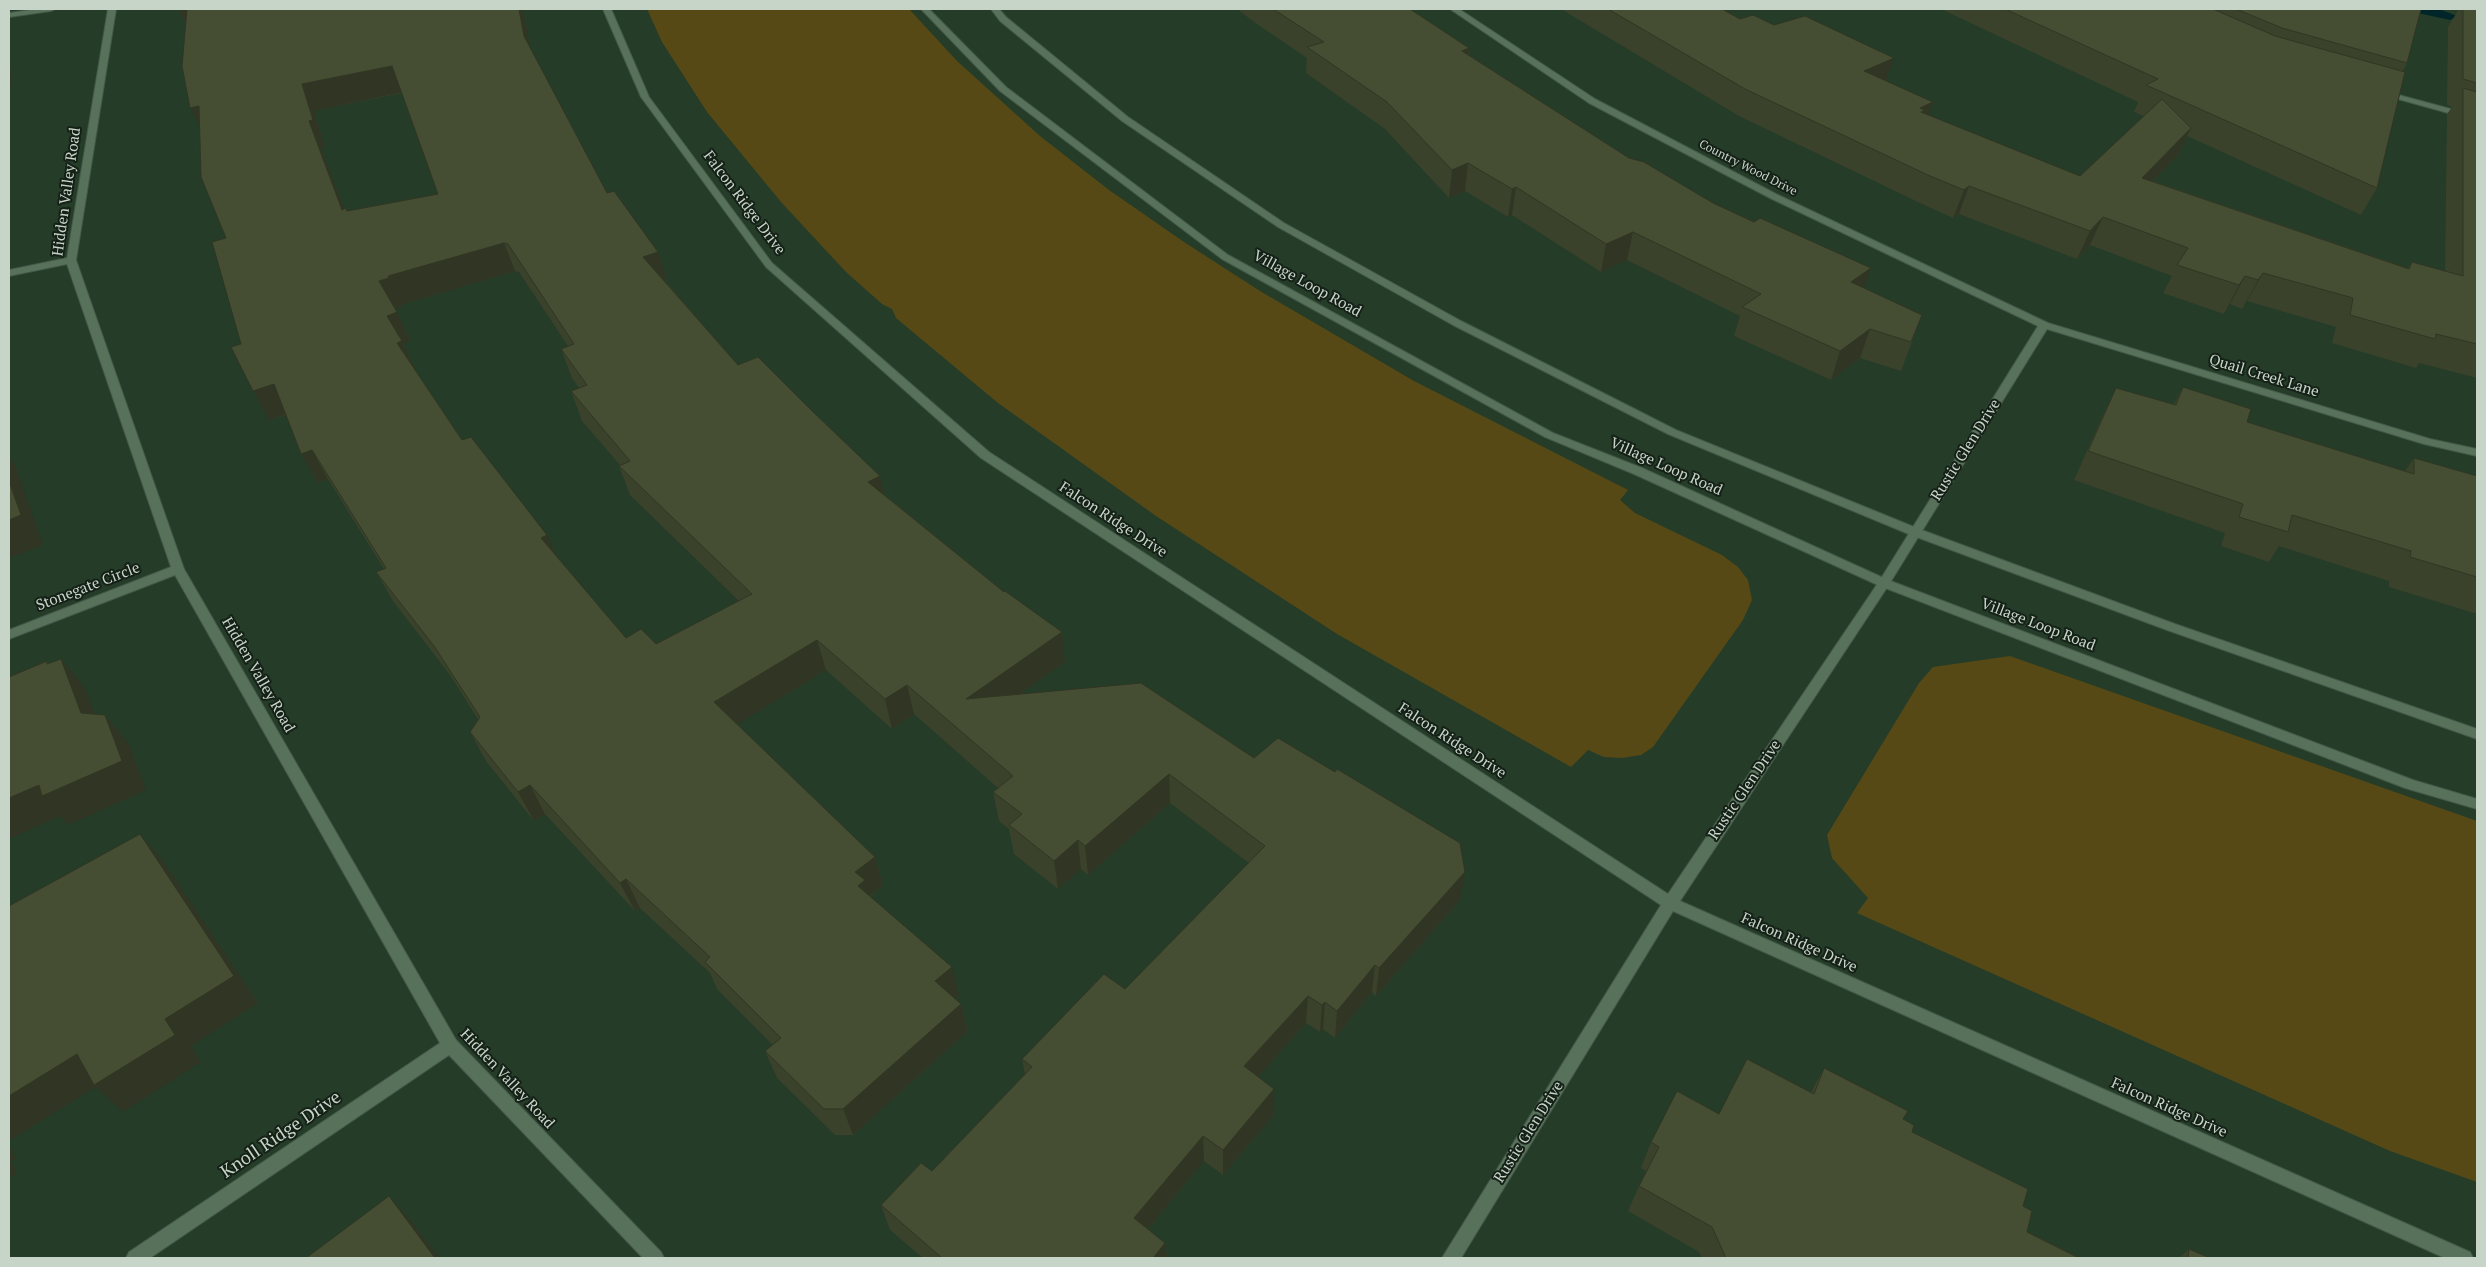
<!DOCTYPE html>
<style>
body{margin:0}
#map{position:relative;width:2486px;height:1267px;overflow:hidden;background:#243c28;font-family:"PT Serif",serif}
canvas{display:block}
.frame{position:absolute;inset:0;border:10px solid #c7d5c9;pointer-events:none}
</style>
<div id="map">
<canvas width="2486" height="1267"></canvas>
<div class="frame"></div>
</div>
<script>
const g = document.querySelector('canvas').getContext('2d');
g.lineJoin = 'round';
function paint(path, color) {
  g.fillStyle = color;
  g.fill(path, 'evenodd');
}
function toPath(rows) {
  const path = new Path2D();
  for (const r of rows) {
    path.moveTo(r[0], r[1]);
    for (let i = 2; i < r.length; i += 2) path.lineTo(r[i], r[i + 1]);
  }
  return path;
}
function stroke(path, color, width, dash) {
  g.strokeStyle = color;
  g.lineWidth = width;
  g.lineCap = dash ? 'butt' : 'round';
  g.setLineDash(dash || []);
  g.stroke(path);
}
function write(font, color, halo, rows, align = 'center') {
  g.font = font + ' "PT Serif",serif';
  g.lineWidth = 4;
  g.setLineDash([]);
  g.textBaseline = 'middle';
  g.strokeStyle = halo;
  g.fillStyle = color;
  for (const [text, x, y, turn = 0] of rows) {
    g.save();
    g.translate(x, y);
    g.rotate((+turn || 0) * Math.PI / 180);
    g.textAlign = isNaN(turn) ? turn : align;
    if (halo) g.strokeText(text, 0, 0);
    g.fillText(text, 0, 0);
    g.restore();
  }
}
const green = toPath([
 [647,9,909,9,957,61,1040,136,1109,190,1184,242,1260,291,1414,381,1628,490,1620,500,1635,513,1722,555,1738,567,1748,580,1752,600,1743,620,1653,747,1641,755,1622,758,1604,757,1588,750,1571,767,1337,634,1156,516,998,403,896,318,892,309,882,304,846,272,781,202,707,112,662,42],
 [2010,656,2477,821,2477,1182,2390,1151,1857,913,1868,898,1832,858,1827,835,1919,683,1933,667]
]);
const water = toPath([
 [2400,9,2439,9,2457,16,2450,20]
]);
const street = toPath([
 [37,9,55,9,51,11,9,17,9,13,37,9],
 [108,9,116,9,76,260,184,569,456,1040,661,1252,664,1258,643,1258,449,1055,150,1258,126,1258,129,1252,440,1043,175,575,9,639,9,630,171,567,67,264,9,276,9,270,67,258,108,9],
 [603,9,611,9,649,97,772,263,989,452,1668,894,1880,580,2038,326,1770,198,1589,103,1450,9,1459,9,1595,99,1776,194,2048,323,2430,439,2477,449,2477,456,2424,444,2047,329,1888,586,1680,901,2470,1252,2473,1258,2445,1258,1673,911,1461,1258,1442,1258,1661,905,981,458,766,267,641,97,603,9],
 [2380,90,2477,116,2477,121,2380,94,2380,90]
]);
const secondary = toPath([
 [921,9,929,9,1006,87,1228,255,1553,433,1642,468,1888,580,2413,780,2477,799,2477,809,2405,788,1880,586,1634,474,1545,437,1222,259,1000,91,921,9],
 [991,9,999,9,1006,17,1128,117,1284,223,1461,321,1676,430,1919,529,2175,624,2477,729,2477,739,2167,630,1911,535,1668,434,1453,325,1278,227,1122,121,1000,21,991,9]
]);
const wall = toPath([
 [178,9,523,9,530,48,607,193,658,252,667,280,665,281,738,365,885,495,1004,592,1062,632,1065,662,1020,694,1460,900,1376,996,1372,992,1335,1038,1323,1029,1320,1032,1306,1023,1258,1077,1274,1089,1274,1115,1223,1175,1204,1161,1148,1229,1165,1243,1167,1258,923,1258,890,1230,881,1205,932,1171,1025,1074,1022,1059,1125,989,1249,863,1170,803,1088,875,1081,869,1058,889,1014,854,1009,829,999,821,993,792,998,788,914,714,892,729,826,670,737,724,875,857,883,886,870,896,959,995,954,998,961,1004,968,1031,853,1135,835,1135,777,1078,765,1051,773,1045,717,989,710,973,640,908,635,911,545,814,534,821,486,761,470,732,478,719,450,675,393,601,376,572,384,569,328,479,318,483,301,454,286,415,269,420,241,344,226,238,200,127,186,25],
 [402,93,438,194,348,211,344,209,321,148,325,147,314,111],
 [515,271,519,272,568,346,561,349,572,378,579,388,571,391,582,421,620,465,619,466,630,495,739,601,656,644,626,638,556,556,462,440,415,370,403,344,410,341,395,309,402,307,401,305],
 [1237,9,1410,9,1469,48,1469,55,1629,158,1713,203,1864,288,1922,315,1901,371,1860,358,1831,380,1734,336,1740,316,1627,260,1601,272,1512,215,1508,217,1465,191,1449,198,1385,129,1306,73,1307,58,1254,22],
 [1561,9,1722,9,1740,19,1774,25,1886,81,1933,102,1928,115,2080,176,2144,116,2134,112,2138,102,1941,9,2421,9,2407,63,2403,71,2377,188,2361,215,2187,136,2178,155,2153,181,2408,268,2412,262,2445,271,2447,114,2452,107,2447,105,2448,27,2459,9,2477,9,2477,378,2419,363,2416,368,2332,343,2336,327,2247,301,2242,309,2230,304,2224,314,2163,293,2172,276,2090,245,2077,259,1959,214,1953,218,1920,203,1739,116],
 [2183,387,2247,422,2405,471,2414,458,2477,476,2477,614,2389,587,2389,581,2279,546,2269,562,2221,546,2225,533,2074,480,2102,417,2116,388,2174,404],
 [1824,1068,1903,1119,1912,1132,2023,1206,2027,1232,2079,1258,1702,1258,1699,1252,1628,1211,1639,1186,1646,1171,1641,1168,1651,1142,1719,1114,1811,1092],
 [2189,1249,2210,1258,2179,1258]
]);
const shadedWall = toPath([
 [178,9,188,9,191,34],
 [519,9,523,9,533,62,524,36],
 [1469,48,1466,75,1462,51],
 [9,53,12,86,9,87],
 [1894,58,1885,84,1864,71],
 [392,66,403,92,314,111,325,147,321,148,355,237,342,210,309,121,302,84],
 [1933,102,1924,129,1920,108],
 [199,106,204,135,190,108],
 [2191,128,2178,155,2129,205,2142,178],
 [1468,163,1465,191,1449,198,1452,170],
 [1969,186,1959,214,1953,218,1964,190],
 [1516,187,1512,215,1508,217,1512,189],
 [2103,217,2090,245,2077,259,2090,231],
 [1633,232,1627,260,1601,272,1606,244],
 [504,243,515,271,401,305,402,307,392,310,379,281,388,276],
 [658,252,667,280,652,285,643,257],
 [1871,268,1861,296,1851,282],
 [2263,273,2247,301,2242,309,2258,280],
 [2245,276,2230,304,2224,314,2239,285],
 [397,312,410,341,403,344,416,370,410,372,397,343,387,316],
 [1870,329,1860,358,1831,380,1840,351],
 [274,384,290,413,269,420,253,391],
 [9,442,10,458,15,465,43,545,9,558],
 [312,450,328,479,318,483,301,454],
 [880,476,887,505,868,482],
 [547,535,560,565,541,538],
 [1062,632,1065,662,972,728,966,699],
 [817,640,826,670,725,732,714,702],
 [61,659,85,688,105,742,81,713],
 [907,685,914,714,892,729,885,699],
 [105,715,129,744,146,790,68,825,60,816,9,839,9,798],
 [1169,774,1170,803,1088,875,1085,846],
 [530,785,545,814,534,821,518,792],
 [140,834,164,862,258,1003,191,1046,201,1062,123,1112,96,1087,9,1141,9,1096,77,1054,165,1019],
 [1078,840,1081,869,1058,889,1054,861],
 [875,857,883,886,869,896,858,886,855,872],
 [1465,872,1460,900,1376,996,1379,968],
 [626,879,640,908,635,911,620,883],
 [1375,965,1372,992,1335,1038,1337,1011],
 [952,967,959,995,942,1009,935,981],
 [1308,996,1306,1023,1244,1093,1244,1066],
 [1325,1002,1323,1029,1320,1032,1322,1005],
 [961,1004,968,1031,853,1135,843,1109],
 [1274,1089,1274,1115,1223,1175,1223,1150],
 [1203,1136,1204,1161,1137,1242,1134,1218],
 [9,1144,16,1159,11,1161,17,1173,9,1178],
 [389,1196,411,1221,439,1258,435,1258],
 [1165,1243,1167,1258,1153,1258]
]);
const building = toPath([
 [187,9,519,9,524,36,607,193,614,191,658,252,643,257,738,365,758,357,809,408,880,476,868,482,1004,592,1005,591,1062,632,966,699,1141,683,1254,758,1278,738,1335,772,1337,769,1460,843,1465,872,1379,968,1375,965,1337,1011,1325,1002,1322,1005,1308,996,1244,1066,1274,1089,1223,1150,1203,1136,1134,1218,1165,1243,1153,1258,942,1258,881,1205,921,1163,932,1171,1032,1067,1022,1059,1104,974,1125,989,1265,846,1169,774,1085,846,1078,840,1054,861,1009,825,1022,814,993,792,1013,776,907,685,885,699,817,640,714,702,875,857,855,872,865,880,858,886,952,967,935,981,961,1004,843,1109,824,1109,765,1051,781,1038,705,962,710,957,626,879,620,883,530,785,518,792,470,732,480,717,434,646,376,572,386,568,312,450,301,454,274,384,253,391,231,347,241,344,212,242,226,238,201,177,199,106,190,108,182,66,187,9],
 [392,66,438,194,347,211,346,208,342,210,309,121,313,120,302,84,392,66],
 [504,243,508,244,574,344,561,349,587,385,571,391,630,461,619,466,752,594,656,644,641,629,626,638,541,538,547,535,471,437,462,440,397,343,402,341,387,316,397,312,379,281,389,278,388,276,504,243],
 [1273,9,1410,9,1469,48,1462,51,1629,158,1644,162,1713,203,1754,222,1760,218,1871,268,1851,282,1922,315,1911,342,1870,329,1840,351,1742,307,1761,294,1633,232,1606,244,1516,187,1512,189,1468,163,1452,170,1387,102,1307,47,1324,42,1273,9],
 [1608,9,1722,9,1740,19,1753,15,1774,25,1805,16,1894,58,1864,71,1933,102,1920,108,1925,110,1921,112,2080,176,2162,99,2191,128,2142,178,2409,269,2412,262,2463,276,2463,88,2477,92,2477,344,2436,334,2435,339,2350,315,2353,298,2263,273,2258,280,2245,276,2239,285,2177,265,2188,248,2103,217,2090,231,1969,186,1964,190,1930,176,1745,89,1608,9],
 [2005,9,2213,9,2275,36,2405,72,2377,188,2146,85,2158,79,2005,9],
 [2236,9,2421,9,2407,63,2282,28,2236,9],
 [2463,9,2477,9,2477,83,2463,79,2463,9],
 [2183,387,2251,409,2247,422,2414,474,2414,458,2477,476,2477,577,2410,557,2411,551,2292,515,2288,532,2239,517,2243,504,2088,451,2116,388,2176,405,2183,387],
 [9,481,21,515,9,520,9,481],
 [61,659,81,713,105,715,122,761,42,796,39,785,9,798,9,677,47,661,47,664,61,659],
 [140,834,234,976,165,1019,175,1035,94,1085,77,1054,9,1096,9,906,140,834],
 [1747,1059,1814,1094,1824,1068,1908,1111,1903,1119,1914,1125,1912,1132,2028,1189,2023,1206,2032,1211,2027,1232,2079,1258,1726,1258,1712,1227,1639,1186,1659,1147,1651,1142,1677,1091,1719,1114,1747,1059],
 [389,1196,435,1258,306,1258,389,1196],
 [2189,1249,2210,1258,2188,1258,2189,1249]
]);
const farStreetnames = [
 ["Country Wood Drive",1748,168,27]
];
const streetNames = [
 ["Hidden Valley Road",67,192,-82],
 ["Falcon Ridge Drive",744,203,53],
 ["Village Loop Road",1307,284,29],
 ["Quail Creek Lane",2264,376,17],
 ["Rustic Glen Drive",1966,450,-58],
 ["Village Loop Road",1666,467,24],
 ["Falcon Ridge Drive",1113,520,33],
 ["Stonegate Circle",88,587,-21],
 ["Village Loop Road",2038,625,21],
 ["Hidden Valley Road",258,675,60],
 ["Falcon Ridge Drive",1452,741,33],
 ["Rustic Glen Drive",1745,790,-56],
 ["Falcon Ridge Drive",1799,943,24],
 ["Hidden Valley Road",507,1079,47],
 ["Falcon Ridge Drive",2169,1108,24],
 ["Rustic Glen Drive",1529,1132,-58]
];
const nearStreetnames = [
 ["Knoll Ridge Drive",281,1135,-34]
];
paint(green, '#574916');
paint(water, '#00262a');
stroke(street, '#445848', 2);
stroke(secondary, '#445848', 2);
paint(street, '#58715b');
paint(secondary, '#58715b');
paint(wall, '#3b422b');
paint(shadedWall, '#303623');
paint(building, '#454d32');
stroke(building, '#303623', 1);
write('12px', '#c7d5c9', '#152017', farStreetnames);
write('15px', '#c7d5c9', '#152017', streetNames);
write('18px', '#c7d5c9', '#152017', nearStreetnames);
</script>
